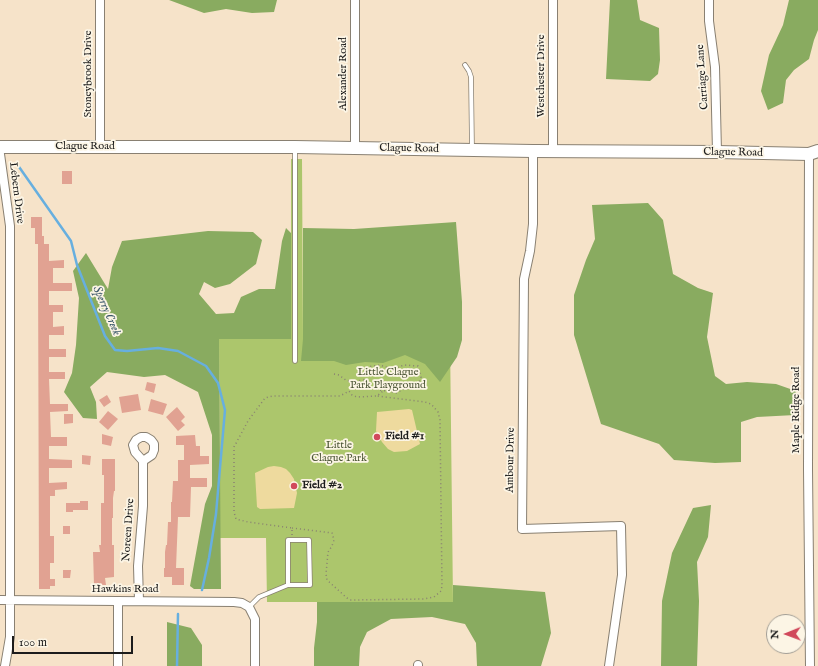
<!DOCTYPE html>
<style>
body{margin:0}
#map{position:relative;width:818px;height:666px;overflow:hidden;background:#f6e3c9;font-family:"IM FELL English",serif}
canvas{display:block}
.north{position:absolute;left:766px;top:614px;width:40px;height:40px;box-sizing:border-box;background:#fcf5e5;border:1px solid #a29e95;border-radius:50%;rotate:269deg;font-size:11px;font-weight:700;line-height:16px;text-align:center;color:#1c1c1c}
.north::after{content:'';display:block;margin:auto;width:14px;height:18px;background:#d1495b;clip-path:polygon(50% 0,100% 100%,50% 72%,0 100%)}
.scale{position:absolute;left:12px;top:636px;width:121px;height:18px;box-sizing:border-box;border:2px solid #1c1c1c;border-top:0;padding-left:5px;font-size:12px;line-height:14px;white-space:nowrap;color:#1c1c1c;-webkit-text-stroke:3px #fcf5e5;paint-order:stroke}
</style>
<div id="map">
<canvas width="818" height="666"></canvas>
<div class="north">N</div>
<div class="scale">100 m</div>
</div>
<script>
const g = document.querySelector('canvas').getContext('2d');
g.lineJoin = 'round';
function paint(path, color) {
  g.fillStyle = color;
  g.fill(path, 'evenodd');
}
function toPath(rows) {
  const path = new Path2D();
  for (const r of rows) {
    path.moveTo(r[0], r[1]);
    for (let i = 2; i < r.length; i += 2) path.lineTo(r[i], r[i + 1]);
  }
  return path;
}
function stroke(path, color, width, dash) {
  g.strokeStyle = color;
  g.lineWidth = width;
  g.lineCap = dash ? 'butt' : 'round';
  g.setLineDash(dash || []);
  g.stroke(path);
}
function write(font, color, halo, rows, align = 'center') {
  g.font = font + ' "IM FELL English",serif';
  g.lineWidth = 3.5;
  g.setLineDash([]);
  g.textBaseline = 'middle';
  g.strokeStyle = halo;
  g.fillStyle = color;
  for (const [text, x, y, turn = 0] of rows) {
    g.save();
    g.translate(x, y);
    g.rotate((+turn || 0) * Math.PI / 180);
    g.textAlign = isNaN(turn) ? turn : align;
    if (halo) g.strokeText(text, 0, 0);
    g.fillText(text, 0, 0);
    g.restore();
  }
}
const green = toPath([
 [291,159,302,159,303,339,450,339,453,602,267,602,266,538,220,538,219,339,291,339]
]);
const forest = toPath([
 [169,0,277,0,274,12,252,13,226,9,204,13],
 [610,0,637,0,640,20,659,28,660,60,658,74,650,81,606,79],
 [789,0,818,0,818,30,814,40,809,59,794,70,786,80,783,103,768,110,761,91,769,55,783,25],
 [648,203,663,220,673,274,698,288,713,293,707,337,715,376,726,384,747,382,776,384,796,391,795,415,757,417,741,422,741,462,715,463,674,460,659,444,601,424,574,335,574,295,586,260,595,239,592,205],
 [456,222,462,302,462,340,457,357,440,382,425,364,405,355,383,363,365,362,346,365,334,361,301,361,303,339,303,228,354,229],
 [286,228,291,233,291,339,219,339,221,589,194,589,190,586,205,504,212,486,212,435,198,392,165,375,144,377,107,372,90,387,96,402,97,419,83,418,64,392,72,373,76,345,79,298,73,271,86,253,108,289,112,267,122,241,208,231,253,232,262,240,256,264,230,284,215,288,204,282,199,294,216,314,234,313,241,297,259,289,275,289,282,241],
 [711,505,708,537,697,562,699,601,697,666,661,666,662,601,672,553,693,508],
 [453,585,545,592,551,633,541,666,477,666,476,643,465,624,432,617,391,619,367,632,360,647,359,666,314,666,314,648,317,622,317,602,453,602],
 [167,622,191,628,202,645,202,666,167,666]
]);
const sand = toPath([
 [409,409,412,410,420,444,407,451,394,452,388,449,382,442,376,431,377,412],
 [274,466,281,467,286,469,290,473,294,479,297,493,294,508,260,509,257,507,255,473,268,467]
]);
const stream = toPath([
 [17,164,71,241,77,265,105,336,115,350,127,351,158,348,178,351,206,366,218,383,225,410,216,514,209,558,202,590],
 [177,666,178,614]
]);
const building = toPath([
 [62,171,72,171,72,184,62,184],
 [31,217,42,217,42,236,44,236,44,244,49,244,49,261,64,260,64,268,53,268,53,283,72,283,72,291,49,291,49,305,63,305,63,312,53,312,53,327,64,326,64,335,49,335,49,349,66,349,66,357,49,357,49,372,65,372,65,379,49,379,50,404,68,404,68,411,50,412,51,437,67,437,67,446,49,446,49,459,72,460,72,468,49,468,49,483,67,482,67,489,55,490,55,496,50,496,50,536,54,536,54,563,50,563,50,579,55,579,55,586,50,586,50,589,39,589,38,257,38,244,35,244,35,228,31,228],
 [147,382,156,384,154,393,145,390],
 [138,394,141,410,122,413,119,397],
 [107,395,111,402,104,407,99,400],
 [151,399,167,404,163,415,148,411],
 [177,407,185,417,181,421,185,425,178,431,166,417],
 [108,411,118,419,108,430,99,422],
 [64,414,73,414,73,423,64,424],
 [102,434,113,437,111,446,102,444],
 [195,435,196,446,200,446,200,456,209,456,209,464,190,465,190,478,207,478,207,487,191,487,190,517,178,517,176,568,184,568,184,585,172,585,172,577,164,577,164,568,165,568,165,552,166,545,167,545,168,522,171,522,171,502,172,502,173,481,178,481,178,460,184,460,184,445,176,445,176,436],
 [82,455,91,456,90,465,82,464],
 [102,459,115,459,115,491,114,491,113,498,113,518,112,518,112,545,114,545,114,577,105,578,106,585,94,585,93,552,100,552,99,545,101,545,101,503,104,503,104,475,102,475],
 [80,501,88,501,88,510,73,510,73,512,66,512,66,503,80,503],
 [63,526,70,526,70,534,63,534],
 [63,570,71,570,70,578,63,578]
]);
const path = toPath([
 [334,374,339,375,347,381,357,381],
 [364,380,366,371,368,367,373,366,380,365,385,367,396,368,404,365,418,366,421,377,418,385,411,389,404,389,396,393,382,390],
 [292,528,332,533,334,540,332,546,328,552,326,574,327,580,347,598,351,600,424,599,434,597,441,591,442,586,440,420,438,412,431,404,425,402,377,396],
 [292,535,292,528,248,522,236,519,234,512,234,447,248,421,265,398,273,396,340,396,349,391,352,395,357,397,377,396,383,391,370,387,365,382,361,380,356,382,349,391]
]);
const service = toPath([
 [465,65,469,71,471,77,472,150],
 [295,361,295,148],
 [249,607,259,597,288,585,288,540,309,540,310,585,288,585]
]);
const minor = toPath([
 [100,0,100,148],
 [553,0,553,151],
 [709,0,709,21,715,67,717,152],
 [355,148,355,0],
 [533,151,533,224,530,251,524,279,522,529,621,526,622,575,609,666],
 [0,154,10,226,10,637,5,666],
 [809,154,808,469,810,666],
 [0,600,234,602,242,603,249,607,255,619,255,666],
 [139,601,138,566,143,506,143,461,135,452,133,445,136,440,141,437,146,437,151,440,154,444,154,450,152,455,143,461],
 [118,666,118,602],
 [418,666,418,665]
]);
const secondary = toPath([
 [0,147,295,147,533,151,717,152,809,154,818,151]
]);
const markers = [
 [377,437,4,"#d1495b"],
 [294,486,4,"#d1495b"]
];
const streetNames = [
 ["Stoneybrook Drive",89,74,-90],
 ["Alexander Road",344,74,-90],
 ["Westchester Drive",542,76,-90],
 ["Carriage Lane",703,77,-94],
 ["Clague Road",85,147],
 ["Clague Road",409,149,1],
 ["Clague Road",733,153,1],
 ["Lebern Drive",16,193,83],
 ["Maple Ridge Road",797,410,-90],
 ["Ambour Drive",511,460,-89],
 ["Noreen Drive",129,530,-86],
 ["Hawkins Road",125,590]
];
const parkNames = [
 ["Little Clague",388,373],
 ["Park Playground",388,386],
 ["Little",339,446],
 ["Clague Park",339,459]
];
const poiNames = [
 ["Field #1",385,437],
 ["Field #2",302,486]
];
const waterNames = [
 ["Sperry Creek",106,311,66]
];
paint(green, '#acc66c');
paint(forest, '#89ab60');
paint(sand, '#eeda9e');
stroke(stream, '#67afdf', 2.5);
paint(building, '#e1a292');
stroke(service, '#898072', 5.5);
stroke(minor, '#898072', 10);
stroke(secondary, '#898072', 14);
stroke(path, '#898072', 1.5, [1, 3]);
stroke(service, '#fff', 4);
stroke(minor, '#fff', 8);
stroke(secondary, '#fff', 12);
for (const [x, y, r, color] of markers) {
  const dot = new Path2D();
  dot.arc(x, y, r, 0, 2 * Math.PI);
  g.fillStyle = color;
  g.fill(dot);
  stroke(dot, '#fcf5e5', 1.5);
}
write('11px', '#1c1c1c', '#fcf5e5', streetNames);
write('11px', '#4e5838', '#fcf5e5', parkNames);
write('bold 11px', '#1c1c1c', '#fcf5e5', poiNames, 'left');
write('italic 12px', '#3a576a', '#fcf5e5', waterNames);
</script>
